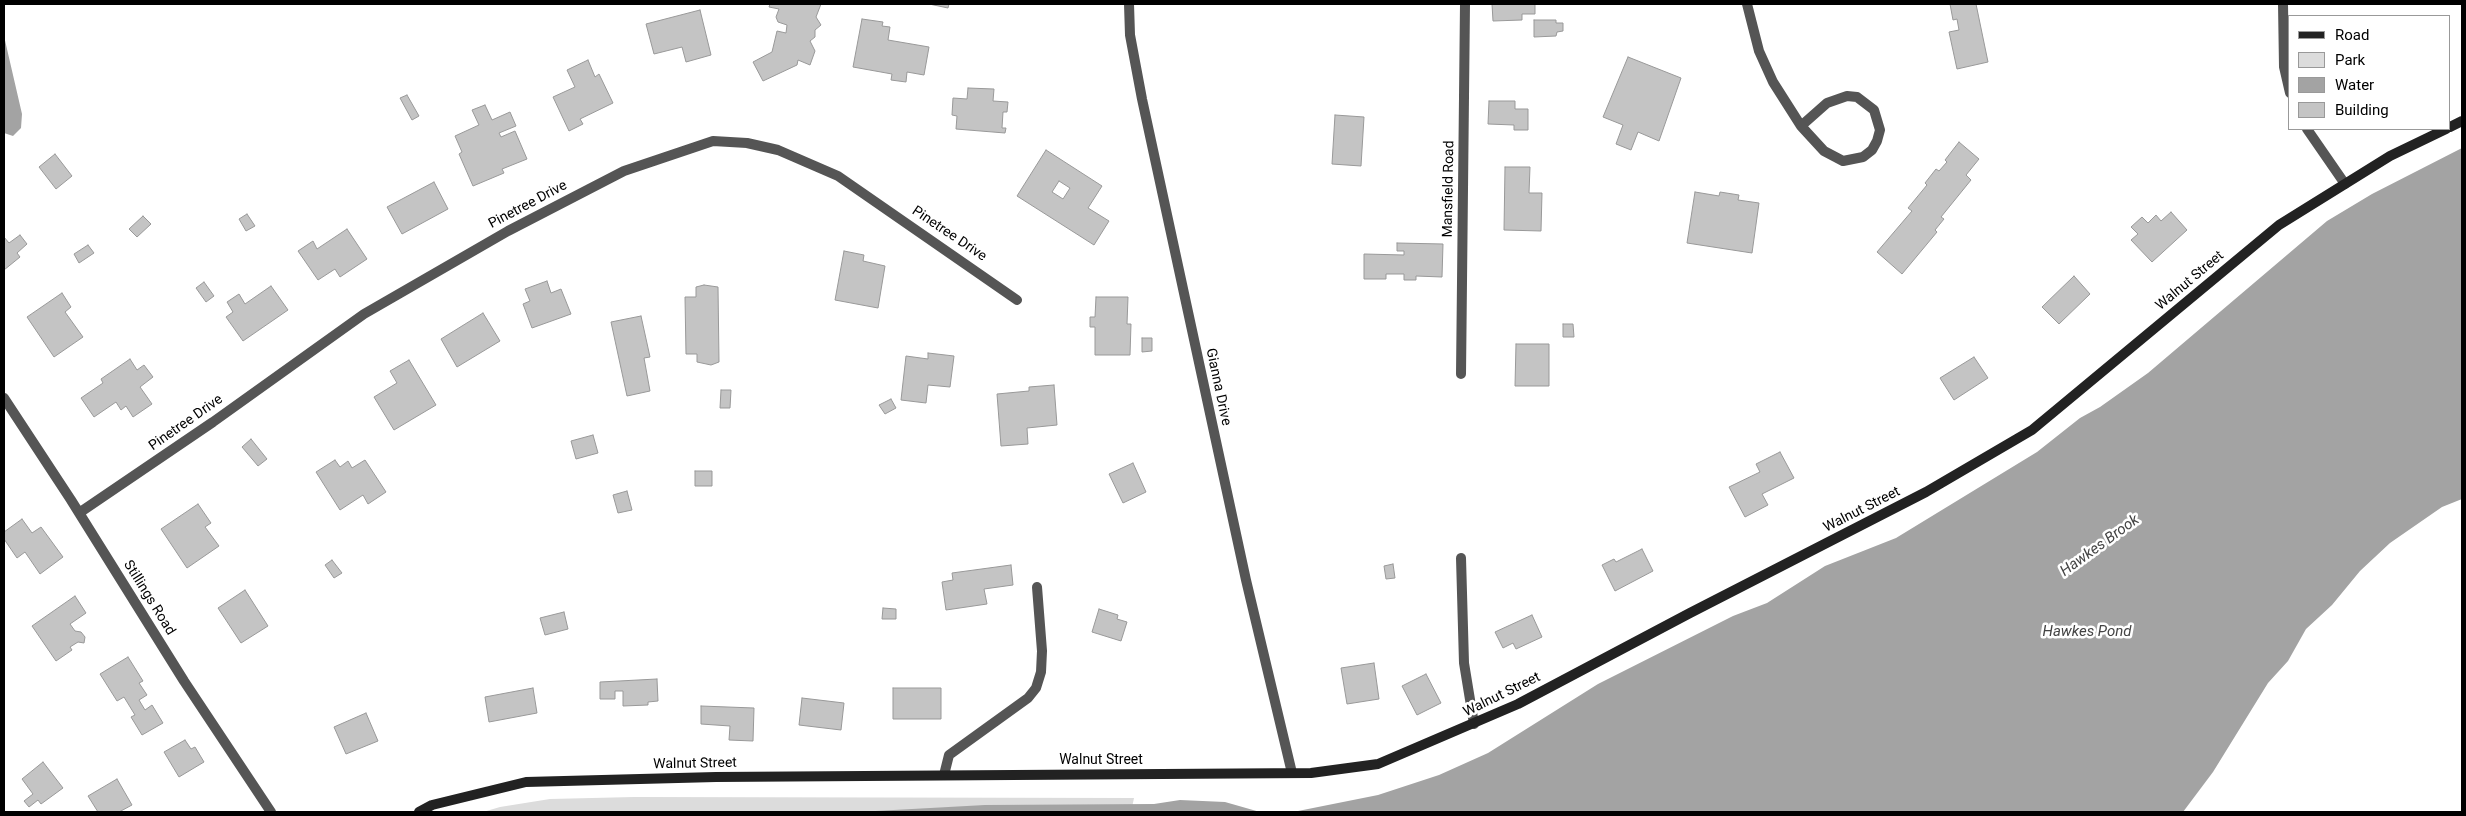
<!DOCTYPE html>
<style>
body{margin:0}
#map{position:relative;width:2466px;height:816px;overflow:hidden;background:#fff;font-family:Roboto,sans-serif}
canvas{display:block}
.frame{position:absolute;inset:0;border:5px solid #000;pointer-events:none}
.legend{position:absolute;left:2288px;top:15px;width:162px;height:115px;box-sizing:border-box;background:#fff;border:1px solid #999;margin:0;padding:6px 9px;list-style:none;font-size:15px;color:#000}
.legend li{display:flex;align-items:center;gap:10px;height:25px}
.legend b{width:25px;border:1px solid #999}
</style>
<div id="map">
<canvas width="2466" height="816"></canvas>
<div class="frame"></div>
<ul class="legend">
<li><b style="height:6px;background:#222"></b>Road</li>
<li><b style="height:14px;background:#dcdcdc"></b>Park</li>
<li><b style="height:14px;background:#a3a3a3"></b>Water</li>
<li><b style="height:14px;background:#c4c4c4"></b>Building</li>
</ul>
</div>
<script>
const g = document.querySelector('canvas').getContext('2d');
g.lineJoin = 'round';
function paint(path, color) {
  g.fillStyle = color;
  g.fill(path, 'evenodd');
}
function toPath(rows) {
  const path = new Path2D();
  for (const r of rows) {
    path.moveTo(r[0], r[1]);
    for (let i = 2; i < r.length; i += 2) path.lineTo(r[i], r[i + 1]);
  }
  return path;
}
function stroke(path, color, width, dash) {
  g.strokeStyle = color;
  g.lineWidth = width;
  g.lineCap = dash ? 'butt' : 'round';
  g.setLineDash(dash || []);
  g.stroke(path);
}
function write(font, color, halo, rows, align = 'center') {
  g.font = font + ' Roboto,sans-serif';
  g.lineWidth = 5;
  g.setLineDash([]);
  g.textBaseline = 'middle';
  g.strokeStyle = halo;
  g.fillStyle = color;
  for (const [text, x, y, turn = 0] of rows) {
    g.save();
    g.translate(x, y);
    g.rotate((+turn || 0) * Math.PI / 180);
    g.textAlign = isNaN(turn) ? turn : align;
    if (halo) g.strokeText(text, 0, 0);
    g.fillText(text, 0, 0);
    g.restore();
  }
}
const green = toPath([
 [634,797,1134,798,1131,812,483,812,500,807,550,799]
]);
const water = toPath([
 [4,36,22,114,21,128,13,136,4,133],
 [2462,148,2462,499,2442,507,2390,543,2360,571,2332,605,2306,629,2288,661,2268,683,2213,772,2183,812,1293,812,1378,795,1439,775,1488,753,1598,684,1733,616,1767,603,1825,566,1896,538,2037,452,2080,418,2100,407,2148,373,2327,221,2372,194],
 [1180,800,1225,802,1260,812,857,812,985,805,1154,804]
]);
const building = toPath([
 [770,4,821,4,816,17,821,25,815,30,815,37,810,41,815,51,810,65,798,60,797,65,763,81,753,62,772,52,777,31,786,33,787,25,778,22,776,17,779,9,769,7,770,4],
 [929,4,949,4,948,8,929,4],
 [1492,4,1535,4,1535,14,1522,14,1522,20,1493,21,1492,4],
 [1950,4,1976,4,1988,62,1957,69,1949,32,1959,30,1957,19,1953,20,1950,4],
 [700,10,711,55,686,62,682,47,654,54,646,24,700,10],
 [862,19,883,22,882,26,890,27,888,40,929,47,924,75,907,72,906,82,891,80,892,74,853,67,862,19],
 [1534,20,1556,20,1556,23,1563,23,1563,31,1557,32,1556,36,1534,37,1534,20],
 [1628,57,1681,78,1659,141,1638,132,1631,150,1616,144,1623,125,1603,117,1628,57],
 [588,60,595,77,599,74,613,103,580,119,583,124,569,131,553,97,575,87,567,70,588,60],
 [968,88,994,89,993,101,1008,102,1007,112,1003,112,1002,128,1006,128,1005,133,956,129,957,116,952,115,953,98,967,99,968,88],
 [407,95,419,116,412,120,400,98,407,95],
 [1489,101,1515,101,1515,109,1528,109,1528,130,1514,130,1514,125,1488,124,1489,101],
 [485,105,492,120,510,112,516,126,499,133,501,137,515,131,527,159,502,169,504,173,473,186,459,154,462,152,455,136,479,125,472,110,485,105],
 [1335,115,1364,117,1361,166,1332,164,1335,115],
 [1959,142,1979,159,1966,175,1971,180,1941,217,1944,219,1935,230,1937,232,1902,274,1877,252,1912,211,1908,208,1927,185,1925,183,1936,169,1939,171,1947,162,1945,160,1959,142],
 [1046,150,1102,186,1088,208,1109,221,1094,245,1017,196,1046,150],
 [1059,181,1070,188,1063,199,1052,192,1059,181],
 [55,154,72,176,56,189,39,167,55,154],
 [1505,167,1530,167,1529,193,1542,193,1541,231,1504,230,1505,167],
 [434,182,448,209,402,234,387,207,434,182],
 [1695,192,1719,196,1720,192,1739,195,1738,200,1759,203,1752,253,1687,243,1695,192],
 [2171,212,2187,230,2152,262,2131,240,2138,234,2131,227,2142,217,2148,223,2156,215,2161,221,2171,212],
 [247,214,255,226,246,231,239,219,247,214],
 [143,216,151,224,137,237,129,229,143,216],
 [347,229,367,259,340,277,335,269,318,280,298,251,313,241,317,249,347,229],
 [20,235,27,244,17,253,20,257,4,270,4,237,9,243,20,235],
 [1397,243,1443,244,1442,277,1416,276,1416,280,1404,280,1404,274,1386,274,1386,279,1364,279,1364,254,1404,255,1404,251,1397,251,1397,243],
 [88,245,94,253,79,263,74,254,88,245],
 [844,251,864,255,863,261,885,266,878,308,835,300,844,251],
 [2074,276,2090,294,2059,324,2042,307,2074,276],
 [547,281,551,293,561,289,571,314,532,328,523,304,530,301,525,289,547,281],
 [204,282,214,296,206,302,196,288,204,282],
 [704,285,718,287,719,362,711,365,697,362,697,354,686,354,685,297,696,297,696,287,704,285],
 [271,286,288,310,243,341,226,317,233,312,227,302,239,294,245,304,271,286],
 [62,293,71,307,65,312,83,337,54,357,27,317,62,293],
 [1096,297,1128,297,1127,324,1131,324,1130,355,1095,355,1095,327,1090,327,1090,317,1095,317,1096,297],
 [483,313,500,341,457,367,441,339,483,313],
 [641,316,650,357,644,358,650,391,627,396,611,322,641,316],
 [1563,324,1573,324,1574,337,1563,337,1563,324],
 [1142,338,1152,338,1152,351,1142,352,1142,338],
 [1516,344,1549,344,1549,386,1515,386,1516,344],
 [928,353,954,356,950,387,928,385,926,403,901,400,906,356,928,359,928,353],
 [1974,357,1988,378,1954,400,1940,378,1974,357],
 [130,359,137,370,144,365,153,377,140,387,152,404,133,417,126,406,121,410,116,402,94,417,81,398,103,383,101,379,130,359],
 [409,360,436,405,394,430,374,397,397,383,390,371,409,360],
 [1054,385,1057,425,1027,428,1028,444,1001,446,997,394,1029,391,1029,387,1054,385],
 [721,390,731,390,730,408,720,408,721,390],
 [891,399,896,408,885,414,879,405,891,399],
 [593,435,598,453,576,459,571,441,593,435],
 [251,439,267,459,258,466,242,447,251,439],
 [1780,452,1794,478,1762,494,1768,505,1745,517,1729,487,1760,472,1756,464,1780,452],
 [335,460,340,467,348,461,352,468,365,460,386,492,368,504,363,495,340,510,316,472,335,460],
 [1133,463,1146,492,1123,503,1109,474,1133,463],
 [695,471,712,471,712,486,695,486,695,471],
 [627,491,632,510,618,513,613,495,627,491],
 [198,504,211,523,205,527,219,546,187,568,161,529,198,504],
 [22,519,32,533,41,527,63,557,40,574,25,552,17,558,4,539,4,532,22,519],
 [1642,549,1653,571,1615,591,1602,565,1614,559,1616,562,1642,549],
 [332,560,342,573,334,578,325,565,332,560],
 [1393,564,1395,578,1386,579,1384,566,1393,564],
 [1011,565,1013,585,984,589,987,604,946,610,942,582,953,580,952,573,1011,565],
 [245,590,268,626,241,643,218,608,245,590],
 [75,596,86,613,70,624,75,631,81,632,85,637,84,643,78,642,70,647,72,650,56,661,32,626,75,596],
 [883,608,896,609,896,619,882,619,883,608],
 [1099,609,1118,615,1117,619,1127,622,1121,641,1092,632,1099,609],
 [564,612,568,629,545,635,540,618,564,612],
 [1532,615,1542,637,1516,649,1513,643,1503,648,1495,632,1532,615],
 [128,657,143,681,139,683,147,695,139,700,145,710,152,705,163,723,142,735,131,717,135,715,124,697,117,701,100,674,128,657],
 [1374,663,1379,699,1347,704,1341,668,1374,663],
 [1426,674,1441,703,1417,715,1402,686,1426,674],
 [657,679,658,701,648,702,648,705,623,706,623,691,615,691,615,699,600,699,600,682,657,679],
 [533,688,537,713,489,722,485,697,533,688],
 [893,688,941,688,941,719,893,719,893,688],
 [802,698,844,703,841,730,799,725,802,698],
 [701,706,754,708,753,741,729,740,730,726,701,724,701,706],
 [366,713,378,741,346,754,334,727,366,713],
 [185,740,191,749,195,747,204,762,179,777,164,752,185,740],
 [43,762,63,788,41,804,38,800,29,807,24,801,33,794,22,779,43,762],
 [117,779,132,805,119,812,98,812,88,796,117,779]
]);
const service = toPath([
 [1461,558,1464,663,1474,724],
 [944,775,949,755,1028,698,1036,688,1041,672,1042,651,1037,587]
]);
const minor = toPath([
 [1129,4,1130,35,1142,99,1246,580,1292,773],
 [1747,4,1759,51,1773,82,1801,126,1824,151,1843,161,1863,157,1872,150,1877,141,1880,130,1874,110,1857,97,1847,96,1827,103,1801,126],
 [2283,4,2284,67,2290,93],
 [2307,129,2345,184],
 [1461,374,1465,4],
 [4,398,71,500,184,681,271,812],
 [79,513,213,422,364,314,508,231,624,171,713,141,747,143,778,150,838,176,1017,300]
]);
const secondary = toPath([
 [2450,127,2462,121],
 [419,812,432,805,526,782,716,777,1311,773,1378,764,1518,704,1690,613,1926,492,2032,430,2279,225,2390,156,2446,129]
]);
const streetNames = [
 ["Mansfield Road",1449,189,-89],
 ["Pinetree Drive",528,205,-28],
 ["Pinetree Drive",949,234,34],
 ["Walnut Street",2190,281,-40],
 ["Gianna Drive",1218,387,78],
 ["Pinetree Drive",186,423,-35],
 ["Walnut Street",1862,510,-27],
 ["Stillings Road",149,598,58],
 ["Walnut Street",1502,695,-26],
 ["Walnut Street",1101,760],
 ["Walnut Street",695,764,-1]
];
const waterNames = [
 ["Hawkes Brook",2100,546,-36],
 ["Hawkes Pond",2087,632]
];
paint(green, '#dcdcdc');
paint(water, '#a3a3a3');
paint(building, '#c4c4c4');
stroke(building, '#999', 1);
stroke(service, '#555', 10);
stroke(minor, '#555', 10);
stroke(secondary, '#222', 10);
write('14px', '#000', '#fff', streetNames);
write('italic 15px', '#444', '#fff', waterNames);
</script>
